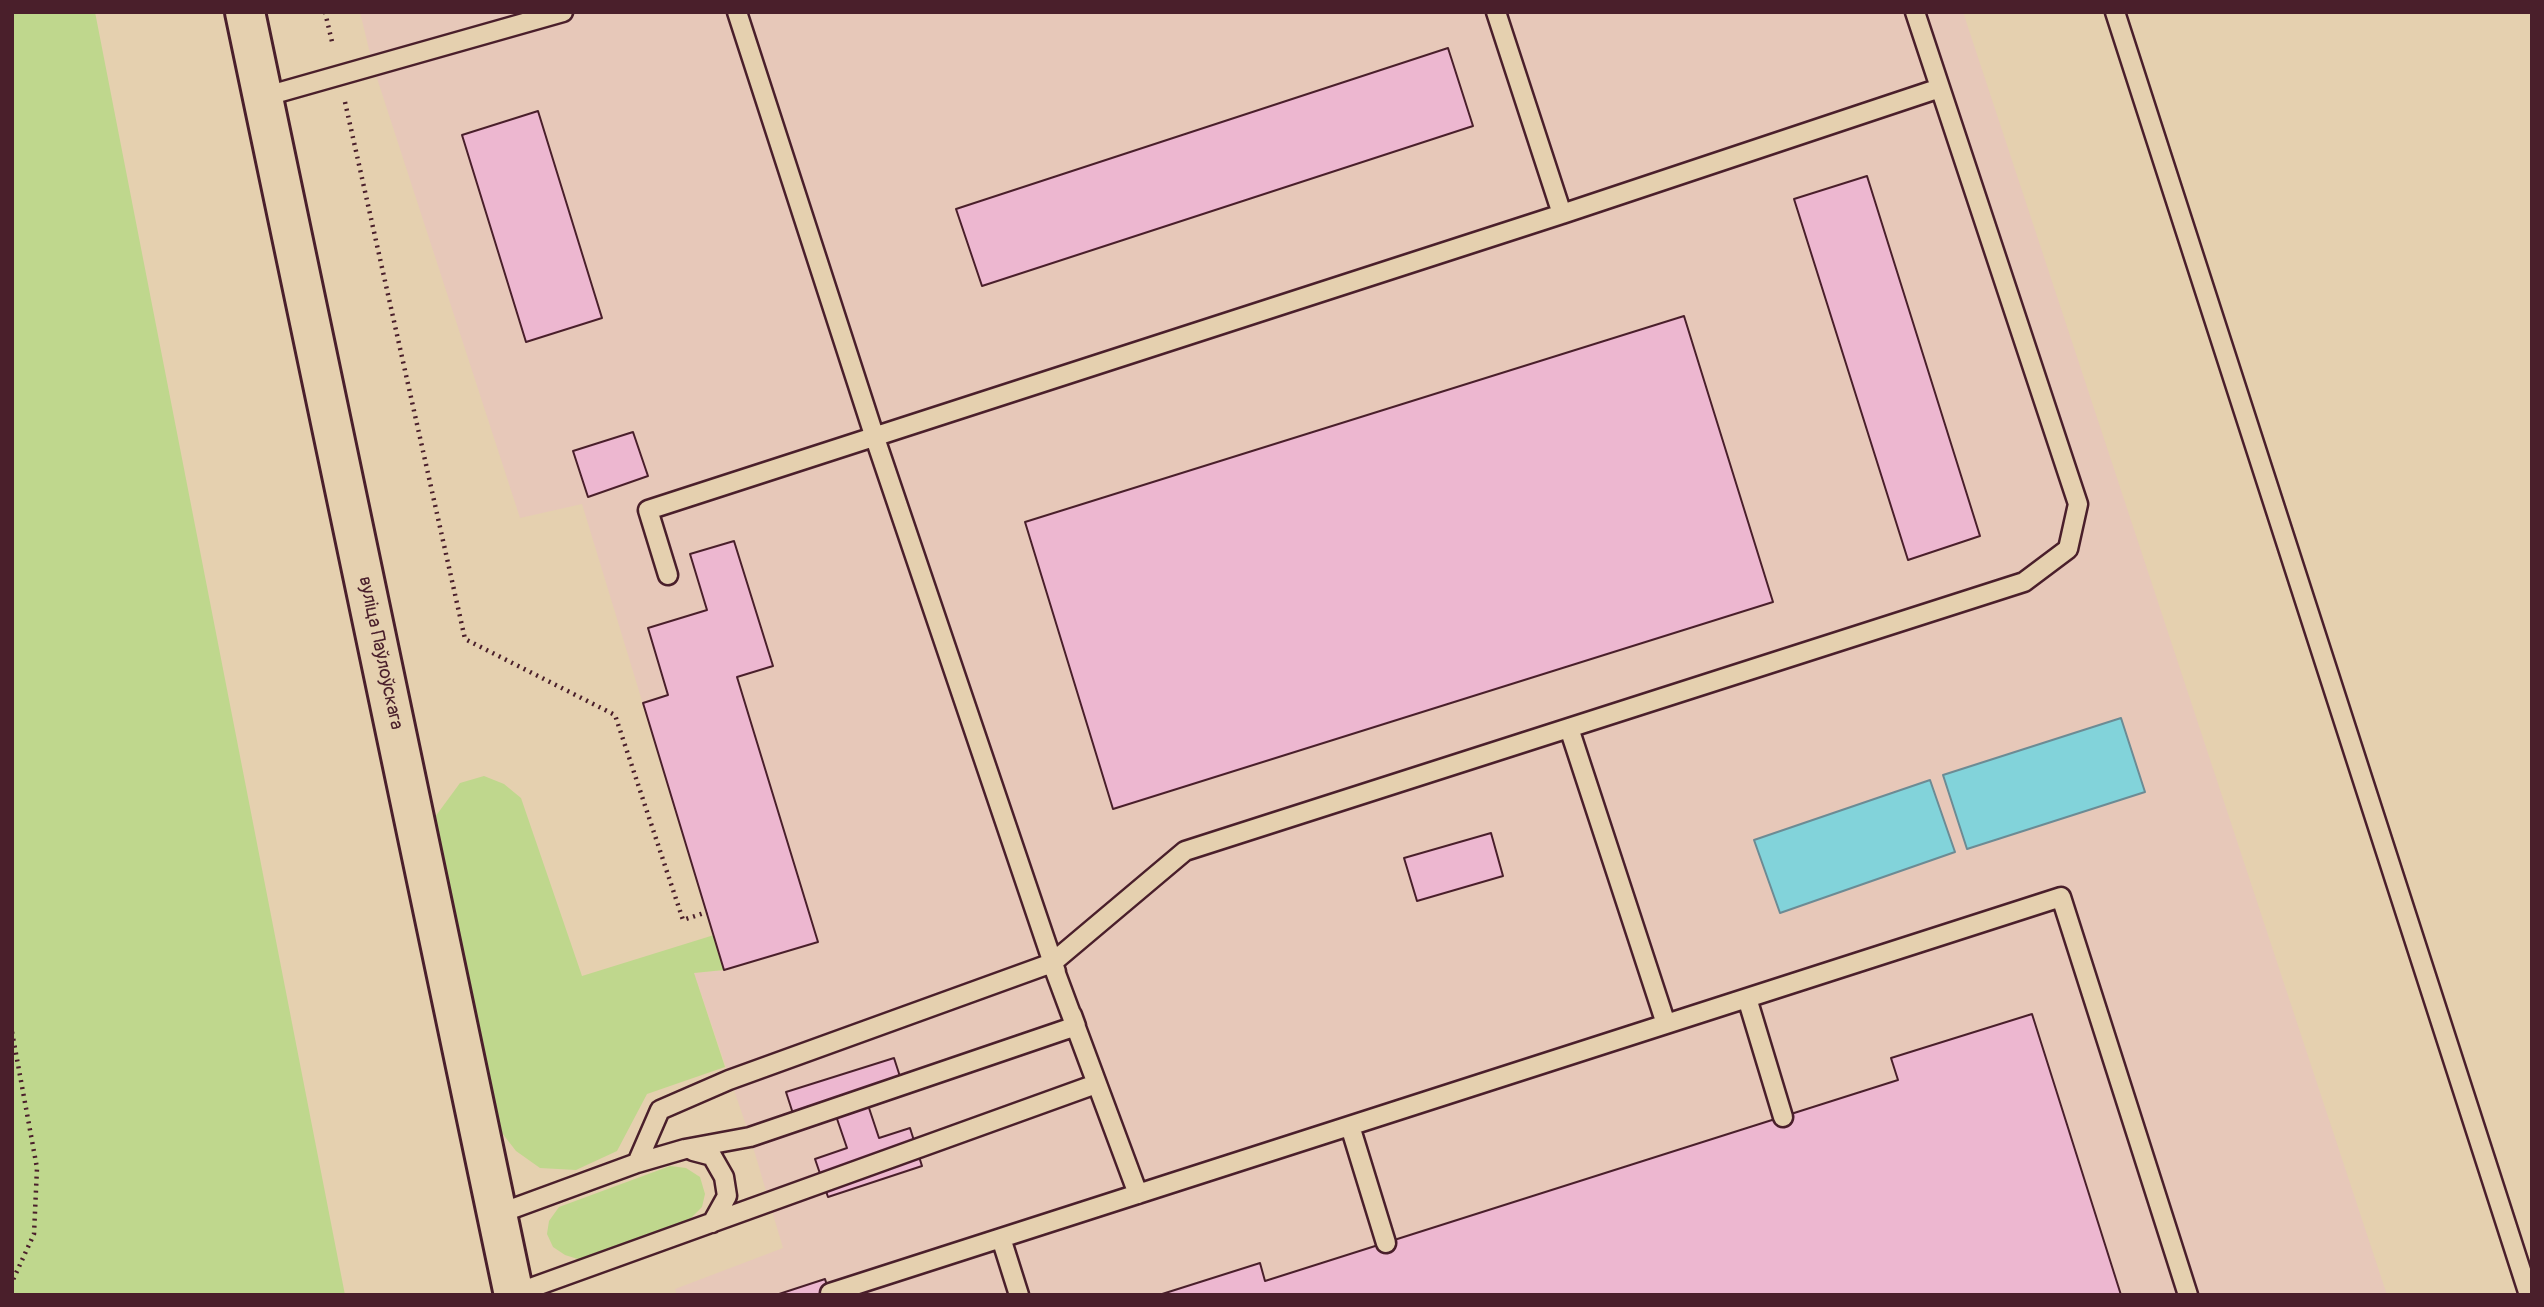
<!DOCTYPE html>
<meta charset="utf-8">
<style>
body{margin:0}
#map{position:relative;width:2544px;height:1307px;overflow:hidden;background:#e5d0af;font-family:Pangolin,sans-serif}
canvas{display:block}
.frame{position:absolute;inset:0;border:14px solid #4a1f2b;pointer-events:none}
</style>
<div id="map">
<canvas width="2544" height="1307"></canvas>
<div class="frame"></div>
</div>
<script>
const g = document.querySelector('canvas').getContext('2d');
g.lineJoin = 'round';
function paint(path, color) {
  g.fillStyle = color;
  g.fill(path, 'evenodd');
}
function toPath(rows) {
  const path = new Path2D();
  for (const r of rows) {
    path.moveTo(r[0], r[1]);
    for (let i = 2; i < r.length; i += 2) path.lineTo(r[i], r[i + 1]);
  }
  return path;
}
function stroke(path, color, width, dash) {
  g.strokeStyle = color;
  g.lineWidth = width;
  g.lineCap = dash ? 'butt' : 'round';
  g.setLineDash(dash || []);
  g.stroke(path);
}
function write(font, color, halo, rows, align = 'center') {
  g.font = font + ' Pangolin,sans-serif';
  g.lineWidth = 5;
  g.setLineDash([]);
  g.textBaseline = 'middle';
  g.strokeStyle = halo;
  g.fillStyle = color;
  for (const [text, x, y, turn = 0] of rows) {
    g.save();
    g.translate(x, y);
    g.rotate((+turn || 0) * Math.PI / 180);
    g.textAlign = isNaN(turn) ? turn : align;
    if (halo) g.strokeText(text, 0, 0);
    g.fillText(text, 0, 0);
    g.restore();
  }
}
const built = toPath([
 [360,12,1963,12,2387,1295,677,1295,675,1289,783,1248,750,1137,694,973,724,970,582,504,520,518,373,66]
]);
const green = toPath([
 [12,12,95,12,345,1295,12,1295],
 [484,776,504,784,521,798,582,976,714,935,724,970,694,973,725,1067,647,1094,617,1151,576,1170,540,1168,516,1151,502,1133,435,817,460,783],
 [670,1166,686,1168,700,1177,705,1194,702,1207,689,1220,581,1260,565,1255,553,1247,547,1234,549,1221,559,1207]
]);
const water = toPath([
 [2121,718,2145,792,1967,849,1943,775,2121,718],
 [1930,780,1955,852,1780,913,1754,840,1930,780]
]);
const building = toPath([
 [1448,48,1473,126,982,286,956,209,1448,48],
 [538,111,602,318,526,342,462,135,538,111],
 [1867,176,1980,536,1908,560,1794,199,1867,176],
 [1684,316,1773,602,1113,809,1025,522,1684,316],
 [633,432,648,476,588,497,573,451,633,432],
 [734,541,773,666,737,677,818,942,724,970,643,703,668,695,648,628,707,610,690,554,734,541],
 [1491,833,1503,876,1417,901,1404,858,1491,833],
 [2032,1014,2121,1295,1159,1295,1260,1263,1265,1281,1898,1080,1891,1058,2032,1014],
 [894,1058,905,1092,868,1105,879,1138,910,1128,922,1166,828,1197,815,1159,847,1148,835,1113,797,1126,786,1092,894,1058],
 [825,1279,830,1295,776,1295,825,1279]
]);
const path = toPath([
 [325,12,333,46],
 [345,102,465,639,615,715,683,920,707,912],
 [12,1032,37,1168,34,1234,12,1282]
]);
const service = toPath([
 [737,12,875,438,1056,972],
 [1496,12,1562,214,1940,88],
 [2115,12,2529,1295],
 [263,97,563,12],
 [668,575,648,510,1562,214],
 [1569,728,1666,1024],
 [1747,998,1783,1117],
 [1350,1126,1386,1243],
 [693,1151,712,1156,724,1177,727,1196,712,1223],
 [637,1163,685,1149,750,1137,1076,1026,1072,1015],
 [1138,1194,1052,963,1185,851,2024,582,2068,549,2078,504,1915,12],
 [498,1214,637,1163,660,1110,729,1080,1052,963],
 [1001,1238,1019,1295],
 [830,1293,2061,897,2188,1295],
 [514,1294,1096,1084]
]);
const tertiary = toPath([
 [245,12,514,1295]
]);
const streetNames = [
 ["вуліца Паўлоўскага",380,653,78]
];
paint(built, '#e7c8b9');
paint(green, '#bfd78d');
paint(water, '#82d3da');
stroke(water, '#6c8b94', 2);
paint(building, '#edb7d0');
stroke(building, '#4a1f2b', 2);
stroke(service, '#4a1f2b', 23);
stroke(tertiary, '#4a1f2b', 44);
stroke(path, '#4a1f2b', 4.5, [2, 5]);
stroke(service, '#e5d0af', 18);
stroke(tertiary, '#e5d0af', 38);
write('19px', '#4a1f2b', '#e5d0af', streetNames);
</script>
